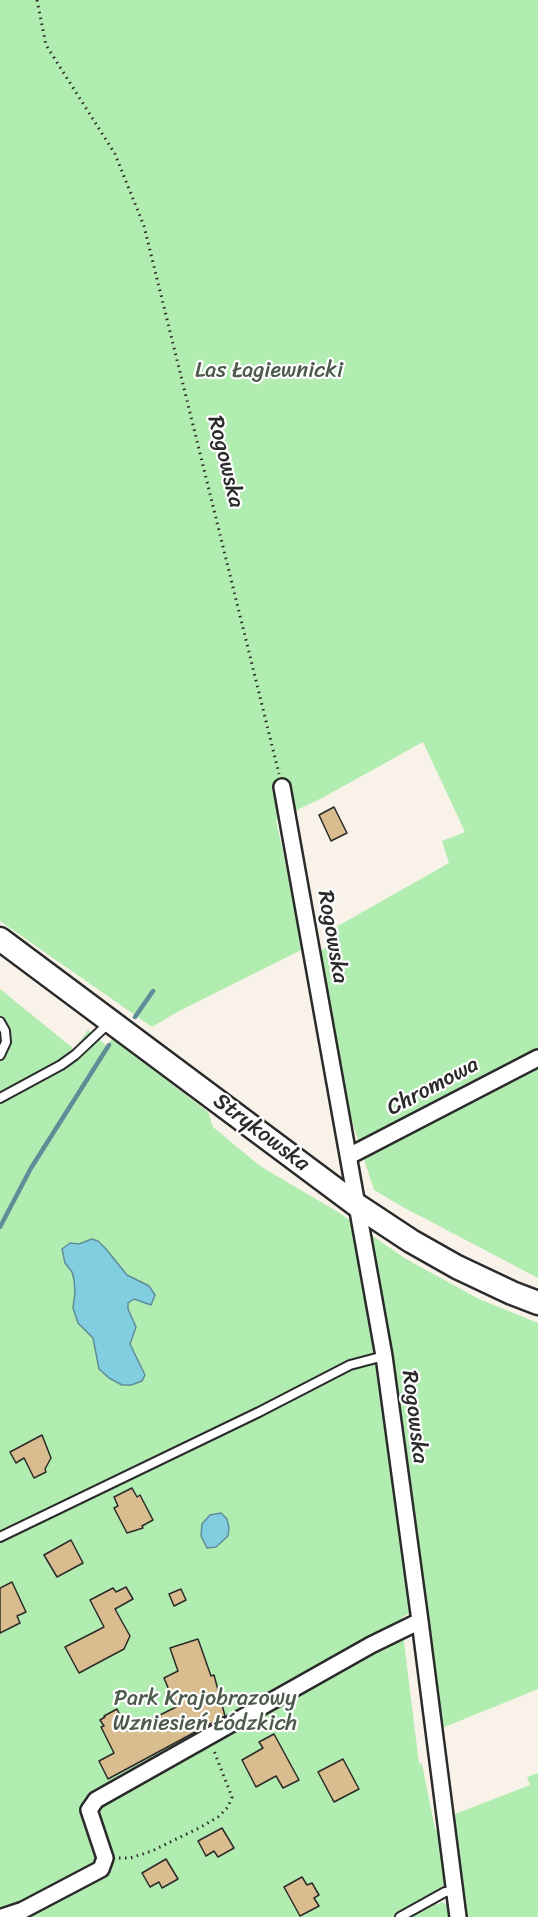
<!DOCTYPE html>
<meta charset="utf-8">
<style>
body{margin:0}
canvas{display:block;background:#f8f2e8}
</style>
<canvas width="538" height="1917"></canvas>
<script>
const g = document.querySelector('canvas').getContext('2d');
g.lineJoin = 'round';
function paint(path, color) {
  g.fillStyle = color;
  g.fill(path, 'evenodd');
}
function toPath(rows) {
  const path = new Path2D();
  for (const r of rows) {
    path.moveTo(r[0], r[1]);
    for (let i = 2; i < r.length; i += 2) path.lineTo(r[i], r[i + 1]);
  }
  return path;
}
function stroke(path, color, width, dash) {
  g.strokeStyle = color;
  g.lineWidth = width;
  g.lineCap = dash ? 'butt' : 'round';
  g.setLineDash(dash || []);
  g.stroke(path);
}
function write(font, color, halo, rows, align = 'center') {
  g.font = font + ' Sriracha,sans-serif';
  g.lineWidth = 4.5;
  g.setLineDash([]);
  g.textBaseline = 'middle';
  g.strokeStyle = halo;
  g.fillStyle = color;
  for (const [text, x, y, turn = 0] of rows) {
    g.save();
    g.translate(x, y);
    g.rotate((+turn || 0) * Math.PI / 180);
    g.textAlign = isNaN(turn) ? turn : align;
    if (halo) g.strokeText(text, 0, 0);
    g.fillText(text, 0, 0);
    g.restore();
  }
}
const green = toPath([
 [0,0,538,0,538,1278,401,1206,374,1190,351,1118,318,951,336,944,336,927,449,863,442,841,465,832,423,742,324,797,276,820,296,913,301,950,179,1011,152,1027,0,921],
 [0,989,74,1049,88,1030,107,1046,112,1039,208,1112,213,1127,260,1166,338,1212,406,1259,479,1299,538,1323,538,1689,442,1728,425,1604,401,1618,419,1763,422,1764,435,1829,441,1833,448,1883,435,1891,437,1905,442,1902,450,1906,451,1917,0,1917],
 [538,1773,538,1917,465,1917,450,1816,530,1785,527,1777]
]);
const water = toPath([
 [92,1239,98,1241,106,1249,127,1275,149,1286,155,1295,151,1305,134,1299,128,1303,128,1309,136,1327,130,1344,145,1375,142,1381,131,1385,122,1385,109,1378,99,1369,93,1338,78,1323,73,1308,75,1292,74,1280,72,1272,65,1263,62,1249,70,1243,79,1244,92,1239],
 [221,1513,227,1519,229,1528,228,1536,216,1547,207,1548,201,1536,202,1524,210,1515,221,1513]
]);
const stream = toPath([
 [135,1017,153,991],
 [0,1227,31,1168,109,1045]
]);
const building = toPath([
 [334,807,347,833,331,841,319,815,334,807],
 [42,1435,51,1458,45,1469,46,1472,34,1478,24,1458,16,1463,10,1452,42,1435],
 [132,1488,137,1497,140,1495,153,1520,142,1526,143,1528,127,1533,114,1508,118,1506,114,1497,132,1488],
 [71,1540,83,1563,57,1577,44,1555,71,1540],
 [12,1582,26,1612,17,1616,20,1623,0,1633,0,1588,12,1582],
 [126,1587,133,1599,115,1609,130,1636,124,1649,79,1673,65,1647,104,1627,90,1600,113,1588,116,1592,126,1587],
 [181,1589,186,1600,174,1606,169,1594,181,1589],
 [198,1639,211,1676,214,1675,225,1716,108,1779,99,1761,114,1753,101,1727,104,1726,100,1720,105,1717,104,1716,117,1709,128,1731,176,1707,164,1678,178,1671,170,1648,198,1639],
 [274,1734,299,1780,283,1788,276,1776,256,1787,242,1760,263,1748,259,1742,274,1734],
 [343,1759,359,1789,334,1802,318,1772,343,1759],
 [222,1828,234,1848,218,1857,214,1851,206,1856,198,1841,222,1828],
 [166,1859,178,1879,162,1888,159,1882,150,1887,142,1873,166,1859],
 [302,1877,307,1885,312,1883,319,1895,314,1898,319,1906,300,1916,284,1887,302,1877]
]);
const path = toPath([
 [37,0,46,45,115,154,144,226,279,774],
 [119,1858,130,1858,152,1851,201,1827,218,1817,228,1807,232,1797,214,1751]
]);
const service = toPath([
 [0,1022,5,1031,6,1042,0,1055],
 [0,1098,61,1065,75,1055,110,1022],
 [0,1537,259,1412,350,1365,384,1356],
 [400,1917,445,1892,454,1891]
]);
const minor = toPath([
 [282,787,384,1356,420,1621,458,1917],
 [349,1156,538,1058],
 [2,1917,23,1910,101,1869,105,1858,89,1810,96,1800,371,1645,420,1621]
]);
const primary = toPath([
 [0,939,358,1206,411,1241,457,1267,512,1293,538,1303]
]);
const parkNames = [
 ["Las Łagiewnicki",269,371],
 ["Park Krajobrazowy",205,1699],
 ["Wzniesień Łódzkich",205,1724]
];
const streetNames = [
 ["Rogowska",225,462,76],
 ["Rogowska",332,937,80],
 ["Chromowa",433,1087,-28],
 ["Strykowska",261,1133,37],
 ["Rogowska",414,1417,83]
];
paint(green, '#b1ecb1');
paint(water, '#81cee0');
stroke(water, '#5f8d98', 1.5);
stroke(stream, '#5f8d98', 4.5);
paint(building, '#dabd8e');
stroke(building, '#2b2b2b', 1.5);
stroke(service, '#2b2b2b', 12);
stroke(minor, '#2b2b2b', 20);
stroke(primary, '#2b2b2b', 27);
stroke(path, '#2b2b2b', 3, [1.5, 4.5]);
stroke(service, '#fff', 8);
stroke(minor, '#fff', 15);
stroke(primary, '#fff', 22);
write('22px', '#4c5b4c', '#fff', parkNames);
write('22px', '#2b2b2b', '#fff', streetNames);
</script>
